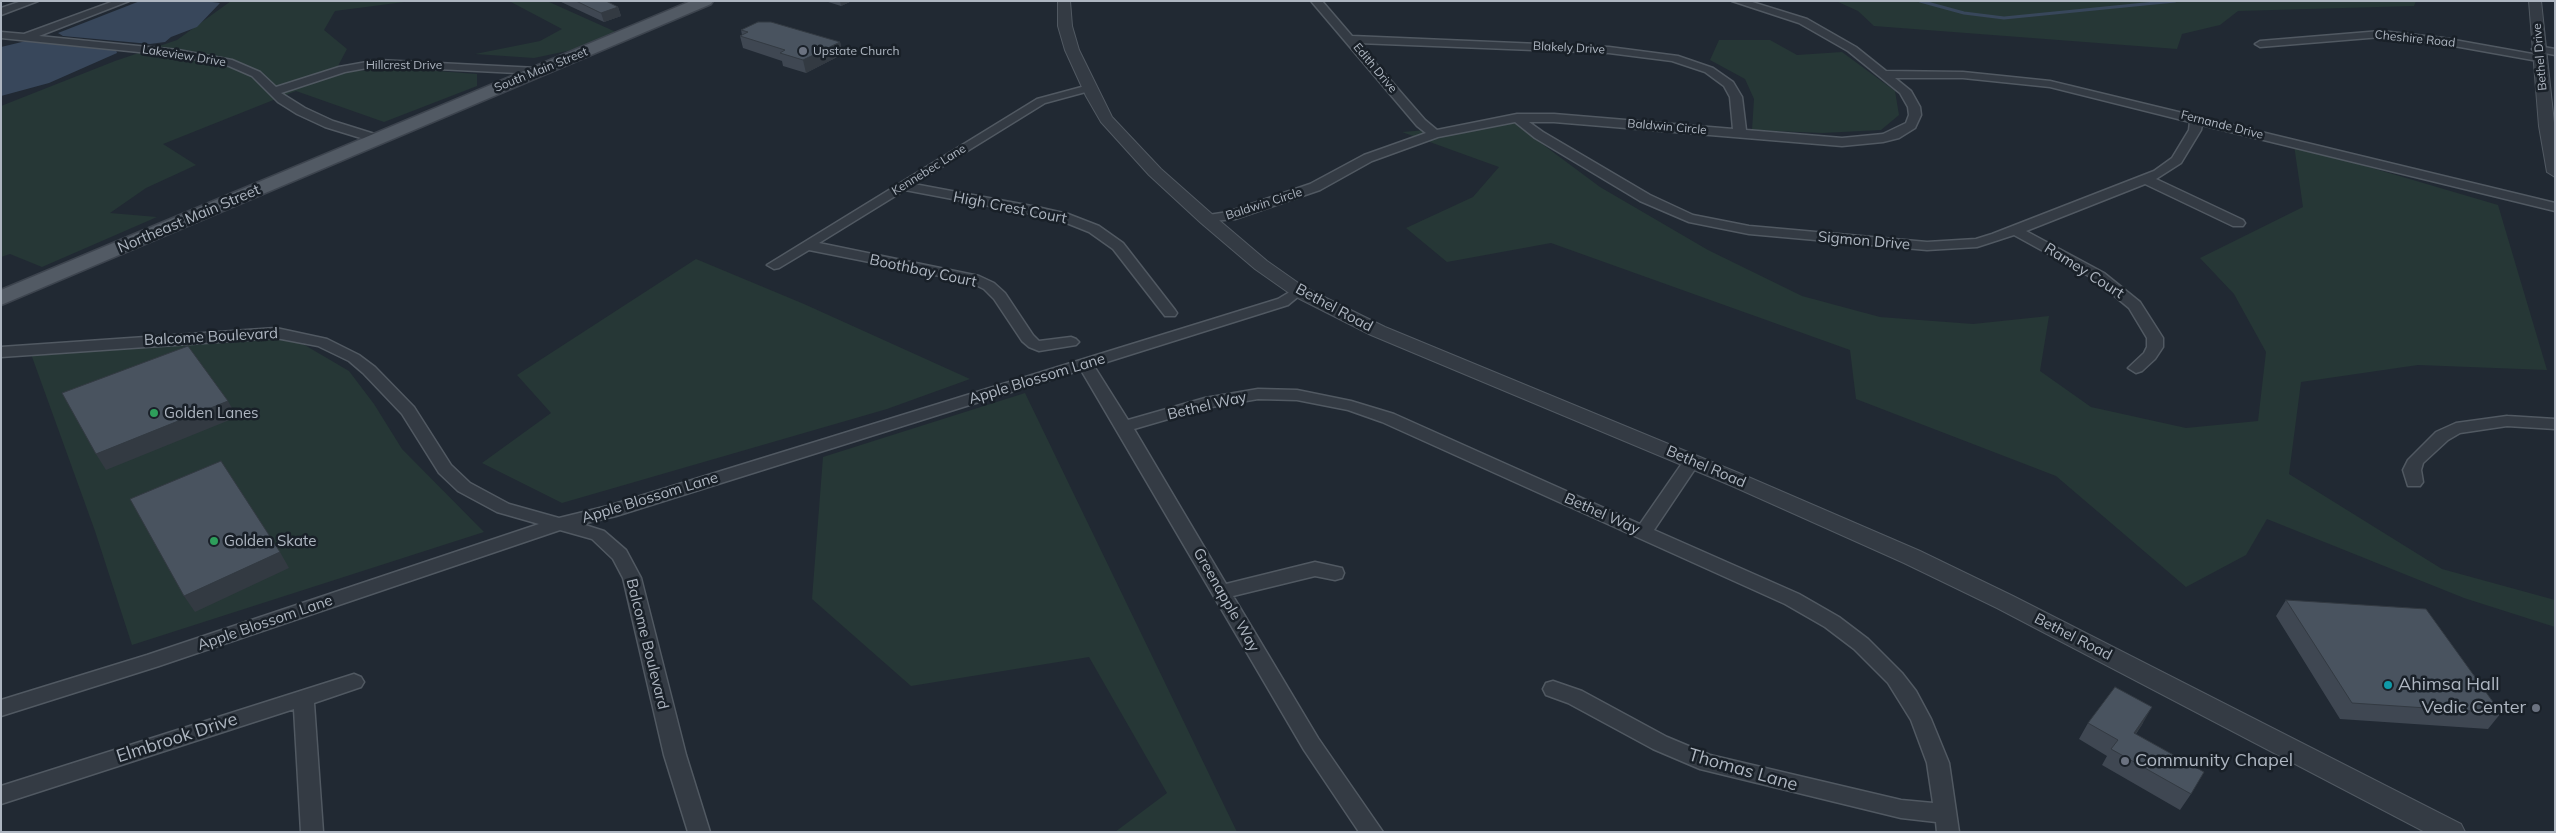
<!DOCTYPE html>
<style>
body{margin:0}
#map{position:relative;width:2556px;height:833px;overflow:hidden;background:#212933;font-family:Mulish,sans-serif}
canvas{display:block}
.frame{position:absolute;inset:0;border:2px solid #aeb6c1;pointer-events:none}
</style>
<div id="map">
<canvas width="2556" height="833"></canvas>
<div class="frame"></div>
</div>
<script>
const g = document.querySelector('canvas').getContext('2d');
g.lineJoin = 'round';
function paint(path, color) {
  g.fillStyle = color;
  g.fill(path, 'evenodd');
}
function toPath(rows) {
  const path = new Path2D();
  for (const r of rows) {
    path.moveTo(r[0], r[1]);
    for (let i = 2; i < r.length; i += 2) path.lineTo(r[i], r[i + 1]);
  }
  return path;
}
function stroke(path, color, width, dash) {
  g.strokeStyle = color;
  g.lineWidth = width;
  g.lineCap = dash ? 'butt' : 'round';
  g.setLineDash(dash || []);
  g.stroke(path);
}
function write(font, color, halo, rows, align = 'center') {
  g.font = font + ' Mulish,sans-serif';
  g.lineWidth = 5;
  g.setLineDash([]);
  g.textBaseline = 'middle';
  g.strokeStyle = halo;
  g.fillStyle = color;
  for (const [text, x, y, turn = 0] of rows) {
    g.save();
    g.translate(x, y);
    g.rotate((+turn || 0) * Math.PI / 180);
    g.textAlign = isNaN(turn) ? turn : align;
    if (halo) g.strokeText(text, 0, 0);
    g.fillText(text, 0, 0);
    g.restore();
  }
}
const green = toPath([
 [231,1,412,1,335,11,324,30,347,49,338,66,357,71,397,68,477,74,477,86,384,122,296,91,163,144,196,165,146,188,110,213,157,217,42,267,10,254,1,257,1,106,115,61,177,40],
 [509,1,547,1,616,32,572,50,534,58,475,54,540,41,562,29],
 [1836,1,2416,1,2414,6,2238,11,2220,25,2182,34,2177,49,1874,26,1858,11],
 [1719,40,1770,40,1797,55,1842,52,1895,91,1899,115,1881,130,1822,133,1752,130,1754,99,1745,79,1710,60],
 [1514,123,1600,187,1708,250,1802,296,1880,317,1973,324,2049,316,2040,371,2091,407,2186,428,2258,421,2266,352,2234,294,2200,258,2303,207,2294,145,2498,205,2547,370,2418,365,2301,382,2289,474,2442,569,2555,600,2555,627,2464,598,2267,519,2246,555,2186,587,2056,476,1856,399,1850,350,1551,243,1447,262,1406,228,1473,197,1499,167,1402,132],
 [696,259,804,304,970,379,887,409,562,503,482,463,551,413,517,375],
 [291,337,349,371,374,404,402,449,484,532,132,645,95,531,31,354],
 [1025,393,1237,832,1115,832,1167,793,1089,657,911,686,812,599,823,457]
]);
const water = toPath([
 [140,1,205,1,220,3,197,27,171,37,165,42,150,44,63,36,58,33],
 [26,41,107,49,116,50,117,53,49,83,1,96,1,47]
]);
const stream = toPath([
 [1920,1,1964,13,2004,18,2175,1]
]);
const minor = toPath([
 [22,1,38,1,1,15,1,8,22,1],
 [114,1,129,1,39,36,178,50,232,60,260,72,276,87,339,67,378,60,537,68,543,71,537,74,378,66,345,72,281,93,305,108,333,121,381,136,383,139,377,143,325,127,297,114,278,102,252,76,229,66,178,56,1,38,1,32,24,34,114,1],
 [1311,1,1322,1,1352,36,1609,47,1678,56,1713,68,1733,82,1742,97,1746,130,1842,138,1883,134,1906,123,1909,115,1908,107,1900,93,1848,51,1799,23,1732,1,1749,1,1807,19,1856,47,1886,71,1963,72,2050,81,2555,203,2555,211,2202,125,2201,130,2181,163,2156,179,2243,220,2245,223,2243,226,2233,226,2145,184,2026,231,2104,273,2140,302,2163,338,2163,347,2155,359,2142,371,2136,373,2128,368,2144,353,2147,347,2147,338,2129,308,2094,279,2014,235,1977,247,1927,250,1749,234,1689,222,1640,201,1535,138,1515,122,1438,137,1372,161,1320,190,1235,219,1202,222,1200,219,1202,216,1228,212,1310,184,1364,155,1426,133,1417,126,1311,1],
 [1358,43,1609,53,1672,61,1705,72,1724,86,1730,97,1733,129,1554,114,1517,114,1437,130,1425,120,1358,43],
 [1895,78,1963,78,2050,87,2190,122,2189,130,2172,158,2154,171,1992,234,1976,239,1927,242,1749,226,1693,215,1650,195,1543,132,1529,122,1554,122,1842,146,1883,142,1899,138,1915,128,1921,115,1920,107,1911,91,1895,78],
 [2381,31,2443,38,2538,55,2544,58,2538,61,2443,44,2381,37,2260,47,2255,44,2260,41,2381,31],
 [2538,46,2555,49,2555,55,2534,51,2532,49,2538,46],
 [1089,85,1093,86,1093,90,1045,103,914,184,1037,207,1068,214,1099,226,1123,243,1175,310,1177,313,1175,316,1165,316,1113,249,1089,232,1059,220,1037,215,905,190,819,243,979,276,994,283,1005,293,1033,335,1039,341,1071,337,1076,339,1079,342,1076,345,1039,351,1029,347,1022,341,994,299,984,289,970,282,809,250,779,268,774,269,767,265,1037,99,1089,85],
 [1298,287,1305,291,1288,305,1094,366,1128,420,1205,398,1258,389,1297,390,1351,401,1394,414,1640,524,1685,459,1697,459,1699,463,1654,530,1799,594,1839,617,1868,639,1902,673,1916,691,1931,719,1949,763,1959,832,1937,832,1936,822,1901,818,1700,769,1653,749,1568,703,1546,695,1543,689,1546,683,1553,681,1582,691,1667,737,1710,755,1901,800,1933,803,1927,763,1911,720,1888,683,1854,649,1825,627,1785,604,1382,422,1348,410,1297,400,1258,399,1206,408,1134,429,1226,584,1315,562,1342,568,1344,573,1342,578,1335,580,1315,576,1233,596,1318,738,1383,832,1359,832,1304,750,1081,370,616,516,582,524,604,531,626,550,641,578,686,755,710,832,688,832,664,755,623,578,613,559,592,539,560,530,159,666,1,716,1,700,147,655,539,524,497,512,458,491,439,473,402,414,363,373,349,361,318,346,276,338,1,357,1,347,276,328,327,339,359,355,375,367,414,407,451,465,470,483,509,504,559,518,608,506,1278,299,1298,287],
 [2507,416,2555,419,2555,429,2507,426,2460,433,2448,440,2423,463,2421,470,2423,482,2420,486,2408,486,2403,470,2408,460,2436,432,2456,423,2507,416],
 [354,674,361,677,364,682,361,687,314,703,323,832,301,832,294,709,1,804,1,786,354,674]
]);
const tertiary = toPath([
 [1058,1,1070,1,1072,26,1079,50,1112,117,1161,169,1213,215,1267,261,1304,287,1385,327,1746,476,1920,551,2013,596,2461,824,2465,832,2425,832,1997,608,1904,563,1732,486,1371,335,1292,295,1255,269,1201,223,1149,175,1101,122,1086,96,1065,50,1058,26,1058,1],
 [2529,1,2541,1,2555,132,2555,177,2547,172,2539,126,2529,1]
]);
const primary = toPath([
 [691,1,713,1,711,4,1,305,1,290,691,1]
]);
const wall = toPath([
 [559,1,606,1,618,7,621,16,604,22],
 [825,1,852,1,841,6],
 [741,30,840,42,843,54,806,73,783,66,782,61,743,48,740,36,742,35],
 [2286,600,2501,713,2488,729,2340,719,2276,616],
 [2088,723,2143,723,2136,734,2191,794,2180,810,2102,765,2107,756,2079,739]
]);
const shadedWall = toPath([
 [840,1,852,1,841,6],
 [618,7,621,16,604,22,601,13],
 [840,42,843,54,806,73,803,60],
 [228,401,237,417,106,470,96,454],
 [280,552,289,568,195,612,184,596],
 [2152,707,2143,723,2125,749,2134,733]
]);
const building = toPath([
 [576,1,606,1,618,7,601,13,576,1],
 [758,22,771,22,840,42,803,60,780,53,785,50,740,36,748,32,741,30,758,22],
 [188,346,228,401,96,454,62,393,188,346],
 [221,461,280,552,184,596,130,499,221,461],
 [2286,600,2426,609,2501,713,2352,703,2286,600],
 [2115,687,2152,707,2134,733,2204,772,2191,794,2111,749,2118,740,2088,723,2115,687]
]);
const markers = [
 [803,51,5,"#6b7280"],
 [154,413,5,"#2e9e5b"],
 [214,541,5,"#2e9e5b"],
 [2388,685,5,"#0f9aa8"],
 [2536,708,5,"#6b7280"],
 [2125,761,5,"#6b7280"]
];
const farStreetnames = [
 ["Cheshire Road",2415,39,6],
 ["Blakely Drive",1569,48,3],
 ["Lakeview Drive",184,56,9],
 ["Bethel Drive",2540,57,-95],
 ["Hillcrest Drive",404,65],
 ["Edith Drive",1375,68,50],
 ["South Main Street",541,70,-22],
 ["Fernande Drive",2222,125,14],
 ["Baldwin Circle",1667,127,5],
 ["Kennebec Lane",929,170,-32],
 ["Baldwin Circle",1264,204,-18]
];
const farPoinames = [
 ["Upstate Church",813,51]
];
const streetNames = [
 ["High Crest Court",1010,208,11],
 ["Northeast Main Street",189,219,-23],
 ["Sigmon Drive",1864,241,5],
 ["Boothbay Court",923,271,12],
 ["Ramey Court",2084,271,32],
 ["Bethel Road",1334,308,28],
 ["Balcome Boulevard",211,337,-3],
 ["Apple Blossom Lane",1037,379,-17],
 ["Bethel Way",1207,406,-13],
 ["Bethel Road",1706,467,23],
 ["Apple Blossom Lane",650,498,-17],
 ["Bethel Way",1602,514,24],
 ["Greenapple Way",1226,600,60],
 ["Apple Blossom Lane",265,623,-19],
 ["Bethel Road",2073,637,27],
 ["Balcome Boulevard",647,644,76]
];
const poiNames = [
 ["Golden Lanes",164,413],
 ["Golden Skate",224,541]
];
const nearPoinames = [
 ["Ahimsa Hall",2398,685],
 ["Vedic Center",2526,708,"right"],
 ["Community Chapel",2135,761]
];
const nearStreetnames = [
 ["Elmbrook Drive",177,738,-18],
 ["Thomas Lane",1743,770,16]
];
paint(green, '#263736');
paint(water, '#38475b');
stroke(stream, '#38475b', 3);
stroke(minor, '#515962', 3);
stroke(tertiary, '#515962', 2);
stroke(primary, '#3d444e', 3);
paint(minor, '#343b44');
paint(tertiary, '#343b44');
paint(primary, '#525a64');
paint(wall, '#3f4752');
paint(shadedWall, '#333a42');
paint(building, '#49535f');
stroke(building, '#333a42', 1);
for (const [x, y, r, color] of markers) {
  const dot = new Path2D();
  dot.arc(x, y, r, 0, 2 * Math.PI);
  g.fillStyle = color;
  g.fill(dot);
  stroke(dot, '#192028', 2);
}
write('12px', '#aeb6c1', '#192028', farStreetnames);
write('12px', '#aeb6c1', '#192028', farPoinames, 'left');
write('15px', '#aeb6c1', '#192028', streetNames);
write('15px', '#aeb6c1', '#192028', poiNames, 'left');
write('18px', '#aeb6c1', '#192028', nearPoinames, 'left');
write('18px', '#aeb6c1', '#192028', nearStreetnames);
</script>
